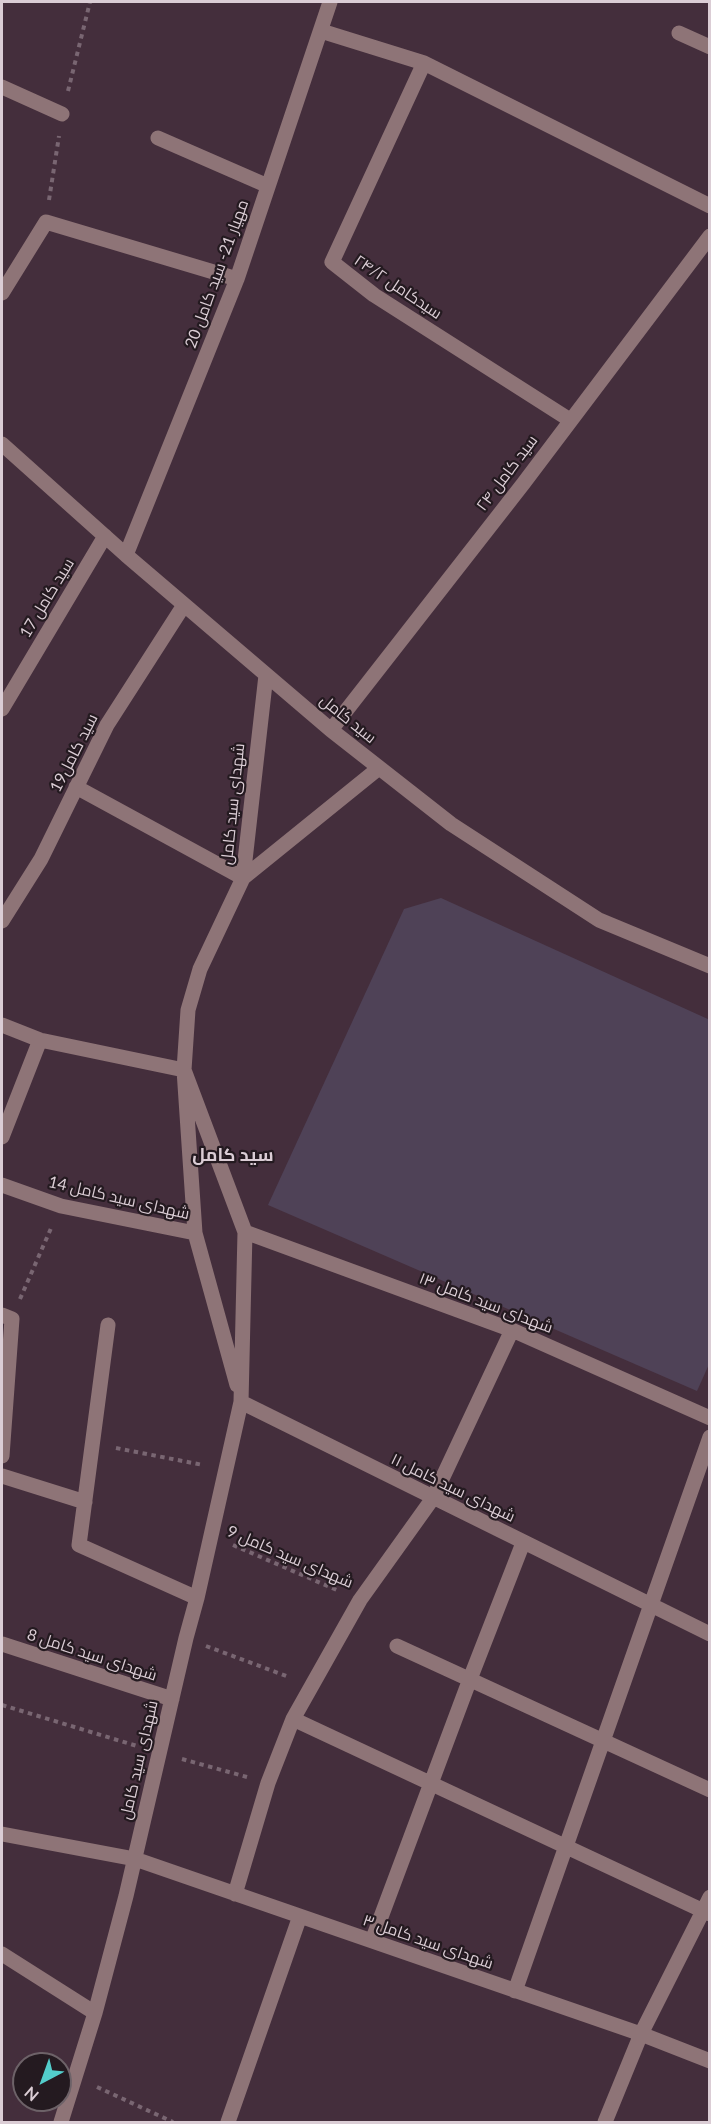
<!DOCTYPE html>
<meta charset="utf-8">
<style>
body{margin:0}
#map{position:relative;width:711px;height:2124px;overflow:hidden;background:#442e3c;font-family:Lato,sans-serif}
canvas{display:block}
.frame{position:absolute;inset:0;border:3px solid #dbcdd5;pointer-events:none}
.north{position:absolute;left:12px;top:2052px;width:60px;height:60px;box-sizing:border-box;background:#241a20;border:2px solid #6d6268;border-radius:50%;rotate:221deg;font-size:16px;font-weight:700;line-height:24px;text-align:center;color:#dbcdd5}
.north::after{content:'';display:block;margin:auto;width:21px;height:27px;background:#53cdcb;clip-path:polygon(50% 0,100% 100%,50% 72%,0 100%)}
</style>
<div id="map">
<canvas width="711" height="2124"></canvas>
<div class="frame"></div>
<div class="north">N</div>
</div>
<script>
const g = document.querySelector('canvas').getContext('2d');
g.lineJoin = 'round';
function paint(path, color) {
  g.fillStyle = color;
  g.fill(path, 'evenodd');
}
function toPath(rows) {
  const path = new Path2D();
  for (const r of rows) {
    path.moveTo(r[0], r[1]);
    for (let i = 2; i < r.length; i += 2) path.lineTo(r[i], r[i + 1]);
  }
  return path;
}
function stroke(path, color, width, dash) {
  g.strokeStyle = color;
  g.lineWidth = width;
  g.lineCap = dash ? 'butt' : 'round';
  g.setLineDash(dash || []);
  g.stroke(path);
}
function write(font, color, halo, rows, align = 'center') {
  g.font = font + ' Lato,Cairo,sans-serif';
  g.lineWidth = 4.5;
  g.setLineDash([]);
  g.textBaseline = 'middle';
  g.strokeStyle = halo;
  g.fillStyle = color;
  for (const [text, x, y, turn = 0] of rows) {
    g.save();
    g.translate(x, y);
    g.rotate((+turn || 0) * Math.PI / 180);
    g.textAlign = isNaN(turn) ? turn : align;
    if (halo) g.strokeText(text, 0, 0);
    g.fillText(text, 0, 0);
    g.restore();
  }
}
const building = toPath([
 [441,898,710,1020,710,1362,697,1391,268,1205,404,909]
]);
const path = toPath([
 [68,91,90,2],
 [49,200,59,136],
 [20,1299,52,1226],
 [116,1448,203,1465],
 [233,1545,339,1591],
 [206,1646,289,1677],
 [2,1705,137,1746],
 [182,1759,247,1777],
 [97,2087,173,2122]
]);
const minor = toPath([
 [321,31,424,63,710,206],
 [679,33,710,47],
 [424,63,332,262,374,295,570,420],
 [2,87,62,114],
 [158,138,268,186],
 [2,293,46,222,237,279],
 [2,444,126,555,331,730,451,824,599,920,710,966],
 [126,555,237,279,330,2],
 [2,709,105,536],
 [331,730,523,484,710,236],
 [76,787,243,878],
 [243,878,379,768],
 [2,921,41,859,107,725,184,605],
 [2,1025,40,1040,184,1070],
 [2,1137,40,1040],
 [2,1185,61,1206,195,1233],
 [245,1232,512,1330,710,1418],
 [2,1315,12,1319,2,1456],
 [108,1325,79,1545,197,1598],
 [237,1385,195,1233,184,1070,188,1010,200,969,243,878,266,675],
 [241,1402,710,1634],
 [2,1476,85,1502],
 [2,1644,172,1699],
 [397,1646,710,1790],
 [293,1719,710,1914],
 [2,1834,135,1859,641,2034,710,2061],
 [235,1894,268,1783,293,1719,360,1600,433,1498,512,1330],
 [372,1941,470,1679,523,1543],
 [2,1954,95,2013],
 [515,1991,710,1437],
 [61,2122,95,2013,126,1896,186,1638,197,1598,241,1402,245,1232,184,1070],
 [228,2122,300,1916],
 [605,2122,641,2034,710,1897]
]);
const streetNames = [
 ["مهیار 21- سید کامل 20",217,274,-70],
 ["سیدکامل ۲۴/۲",398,287,34],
 ["سید کامل ۲۴",507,473,-53],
 ["سید کامل 17",47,598,-59],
 ["سید کامل",348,719,39],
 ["سید کامل19",74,753,-63],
 ["شهدای سید کامل",233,804,-84],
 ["شهدای سید کامل 14",119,1198,13],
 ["شهدای سید کامل ۱۳",486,1303,21],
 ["شهدای سید کامل ۱۱",453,1488,26],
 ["شهدای سید کامل 9",290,1557,23],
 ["شهدای سید کامل 8",92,1655,18],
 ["شهدای سید کامل",139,1760,-77],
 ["شهدای سید کامل ۳",428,1942,19]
];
const neighbourhoodNames = [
 ["سید کامل",233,1155]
];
paint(building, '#4f4257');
stroke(path, '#796672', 4, [4.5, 4.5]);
stroke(minor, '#8e7477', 15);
write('16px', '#dbcdd5', '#241a20', streetNames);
write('bold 18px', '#dbcdd5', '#241a20', neighbourhoodNames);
</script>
